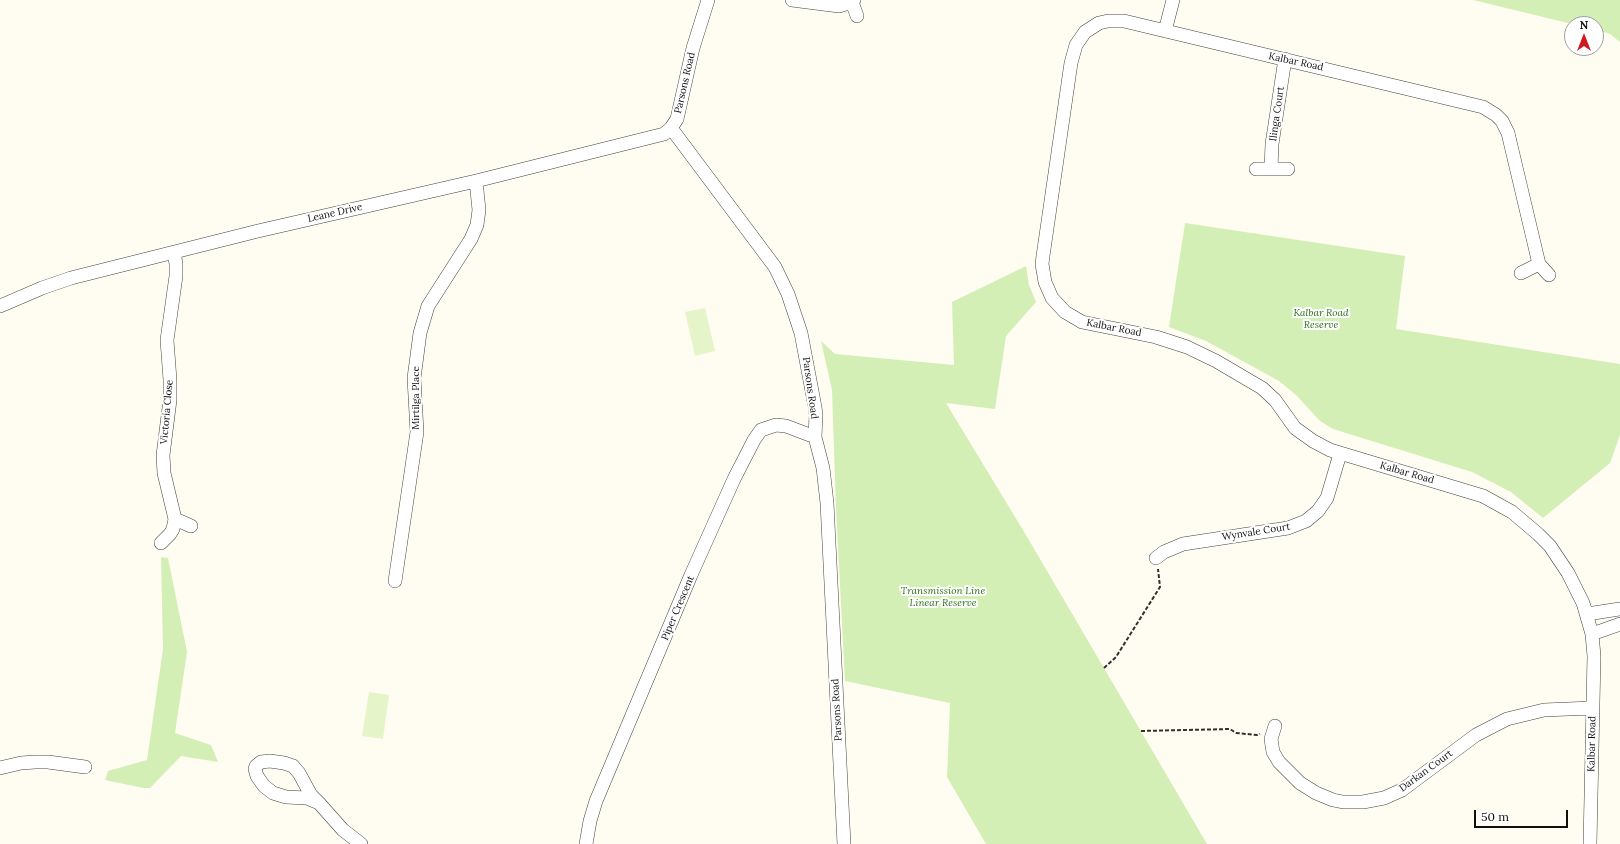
<!DOCTYPE html>
<style>
body{margin:0}
#map{position:relative;width:1620px;height:844px;overflow:hidden;background:#fffcf1;font-family:Lora,serif}
canvas{display:block}
.north{position:absolute;left:1564px;top:16px;width:40px;height:40px;box-sizing:border-box;background:#fff;border:1px solid #9f9f9f;border-radius:50%;rotate:0deg;font-size:11px;font-weight:700;line-height:16px;text-align:center;color:#0f0f0f}
.north::after{content:'';display:block;margin:auto;width:14px;height:18px;background:#d01722;clip-path:polygon(50% 0,100% 100%,50% 72%,0 100%)}
.scale{position:absolute;left:1474px;top:810px;width:94px;height:18px;box-sizing:border-box;border:2px solid #0f0f0f;border-top:0;padding-left:5px;font-size:12px;line-height:14px;white-space:nowrap;color:#0f0f0f;-webkit-text-stroke:3px #fff;paint-order:stroke}
</style>
<div id="map">
<canvas width="1620" height="844"></canvas>
<div class="north">N</div>
<div class="scale">50 m</div>
</div>
<script>
const g = document.querySelector('canvas').getContext('2d');
g.lineJoin = 'round';
function paint(path, color) {
  g.fillStyle = color;
  g.fill(path, 'evenodd');
}
function toPath(rows) {
  const path = new Path2D();
  for (const r of rows) {
    path.moveTo(r[0], r[1]);
    for (let i = 2; i < r.length; i += 2) path.lineTo(r[i], r[i + 1]);
  }
  return path;
}
function stroke(path, color, width, dash) {
  g.strokeStyle = color;
  g.lineWidth = width;
  g.lineCap = dash ? 'butt' : 'round';
  g.setLineDash(dash || []);
  g.stroke(path);
}
function write(font, color, halo, rows, align = 'center') {
  g.font = font + ' Lora,serif';
  g.lineWidth = 4;
  g.setLineDash([]);
  g.textBaseline = 'middle';
  g.strokeStyle = halo;
  g.fillStyle = color;
  for (const [text, x, y, turn = 0] of rows) {
    g.save();
    g.translate(x, y);
    g.rotate((+turn || 0) * Math.PI / 180);
    g.textAlign = isNaN(turn) ? turn : align;
    if (halo) g.strokeText(text, 0, 0);
    g.fillText(text, 0, 0);
    g.restore();
  }
}
const green = toPath([
 [1473,0,1620,0,1620,42,1610,34,1596,30,1596,24,1572,24],
 [1185,223,1405,256,1396,329,1620,364,1620,435,1610,463,1543,518,1511,492,1472,472,1333,429,1320,421,1296,395,1279,381,1206,341,1169,327],
 [1026,266,1029,285,1036,302,1006,336,995,409,946,403,1026,535,1207,844,986,844,947,777,950,703,845,681,836,509,832,390,821,341,835,354,954,365,952,302],
 [161,557,168,558,187,652,175,733,211,745,218,762,181,756,150,788,143,788,105,780,108,771,147,760,163,649]
]);
const pitch = toPath([
 [705,308,715,351,695,356,685,312],
 [369,692,389,695,383,739,362,736]
]);
const path = toPath([
 [1104,668,1116,657,1160,587,1158,569],
 [1141,731,1230,729,1236,733,1257,735,1260,734]
]);
const minor = toPath([
 [792,0,839,6,852,2],
 [854,0,852,2,857,16],
 [1165,31,1173,0],
 [671,128,775,267,788,294,801,333,815,407,816,415,815,437,823,468,827,503,844,844],
 [1256,169,1288,169],
 [1271,169,1272,144,1285,59],
 [1539,264,1508,133,1502,121,1496,115,1483,107,1124,21,1108,21,1099,23,1085,32,1076,45,1071,63,1043,256,1042,264,1045,282,1052,298,1065,312,1082,322,1156,337,1187,347,1216,361,1262,388,1275,400,1295,428,1313,441,1330,450,1483,496,1512,512,1538,534,1550,546,1568,573,1583,603,1592,634,1594,656,1590,844],
 [1521,273,1539,264,1549,275],
 [0,306,42,288,71,278,258,231,476,181,664,134,671,128,677,119,693,48,708,0],
 [175,519,191,526],
 [161,543,170,534,173,529,175,519,164,473,163,455,170,400,170,380,167,340,176,276,176,264,174,252],
 [1156,558,1164,552,1183,544,1288,528,1306,521,1318,511,1327,498,1340,454],
 [395,581,417,432,414,378,420,333,428,306,471,239,477,225,479,210,476,181],
 [1587,614,1620,609],
 [1592,634,1620,624],
 [1275,726,1271,739,1273,752,1279,762,1300,783,1316,793,1333,800,1343,802,1363,802,1384,798,1402,790,1476,735,1507,719,1544,710,1592,708],
 [0,768,21,763,35,762,48,762,85,767],
 [319,803,307,798,286,797,273,793,264,786,257,776,255,769,256,766,261,762,270,761,284,763,293,766,299,773,311,795,319,803,343,830,361,844],
 [586,844,590,821,596,801,691,575,734,479,754,440,761,430,776,425,786,426,815,437]
]);
const streetNames = [
 ["Kalbar Road",1296,62,12],
 ["Parsons Road",685,83,-77],
 ["Ilinga Court",1277,114,-82],
 ["Leane Drive",335,213,-13],
 ["Kalbar Road",1114,328,11],
 ["Parsons Road",810,388,82],
 ["Mirtilga Place",416,398,-90],
 ["Victoria Close",167,412,-85],
 ["Kalbar Road",1407,473,16],
 ["Wynvale Court",1256,532,-9],
 ["Piper Crescent",678,608,-67],
 ["Parsons Road",837,710,-93],
 ["Kalbar Road",1592,744,-89],
 ["Darkan Court",1426,771,-36]
];
const parkNames = [
 ["Kalbar Road",1321,313],
 ["Reserve",1321,325],
 ["Transmission Line",943,591],
 ["Linear Reserve",943,603]
];
paint(green, '#d4efb6');
paint(pitch, '#e6f5c9');
stroke(minor, '#424242', 14);
stroke(path, '#313131', 2, [4, 2]);
stroke(minor, '#fff', 13);
write('10px', '#0f0f0f', '#fff', streetNames);
write('italic 10px', '#2b6f17', '#fff', parkNames);
</script>
